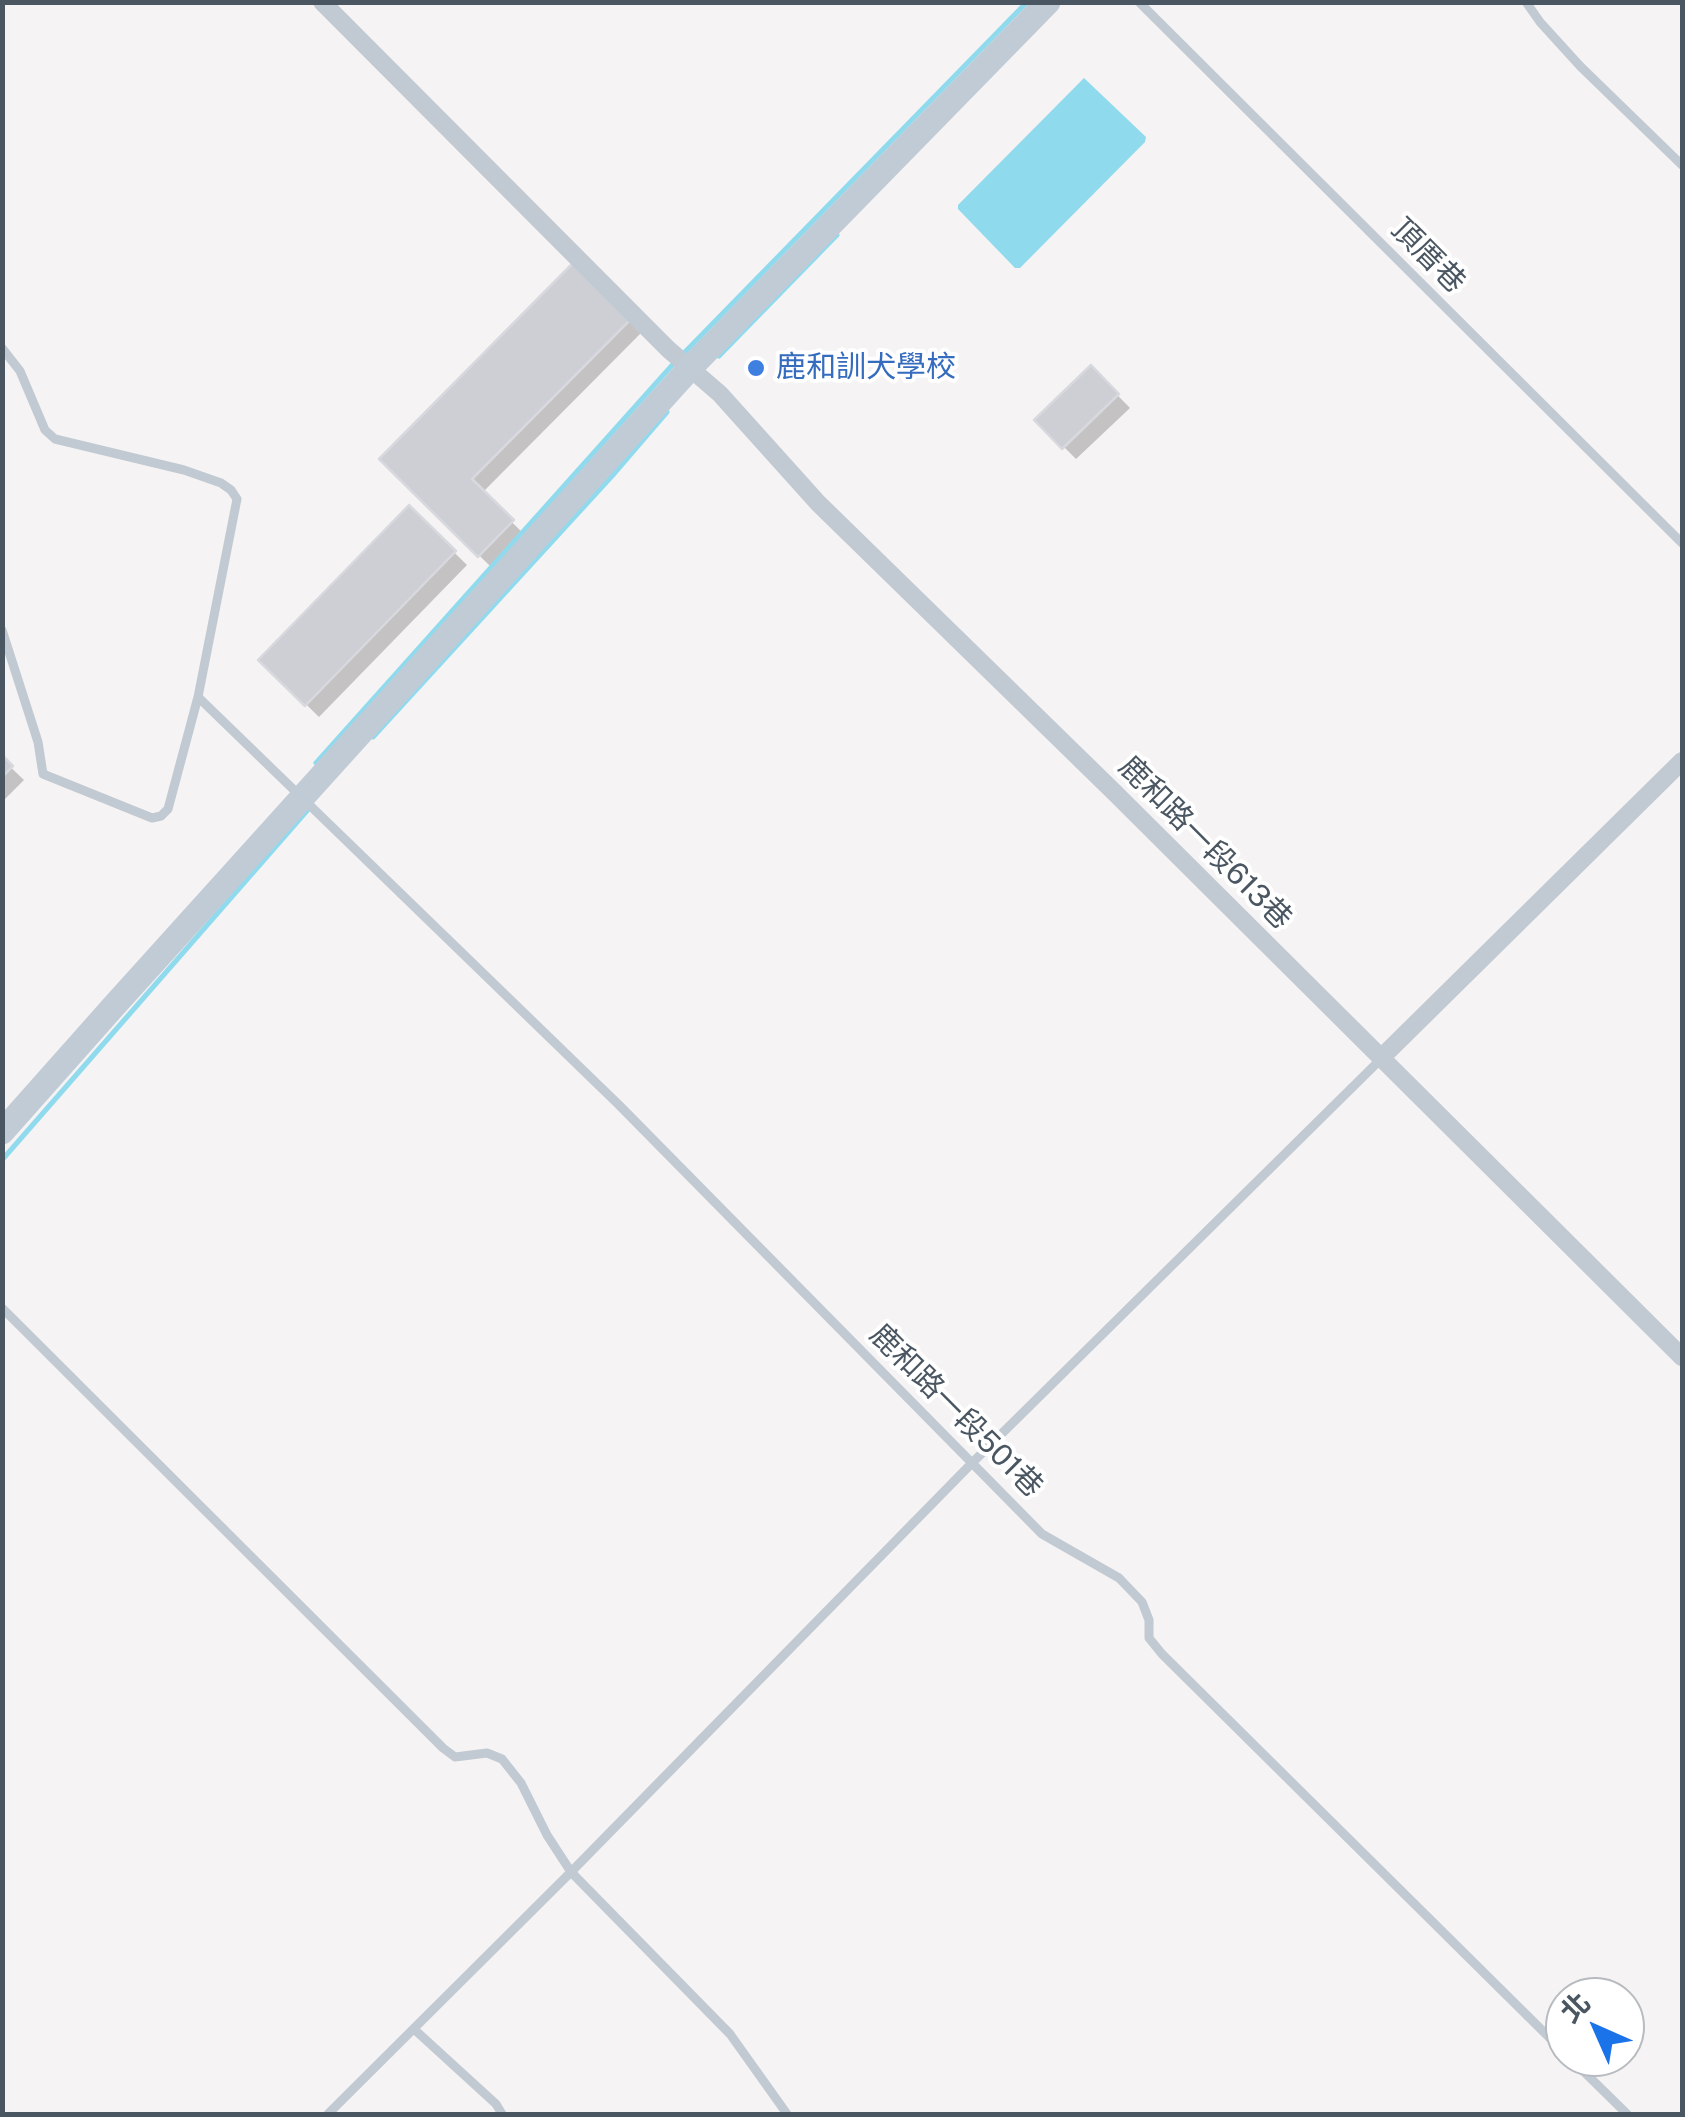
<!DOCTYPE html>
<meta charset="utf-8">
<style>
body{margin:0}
#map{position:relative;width:1685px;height:2117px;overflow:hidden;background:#f5f3f3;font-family:"Public Sans","Noto Sans TC",sans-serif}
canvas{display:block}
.frame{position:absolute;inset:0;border:5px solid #4a5661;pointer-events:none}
.north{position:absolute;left:1545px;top:1977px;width:100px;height:100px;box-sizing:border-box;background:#fff;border:2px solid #b7bbc0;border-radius:50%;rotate:315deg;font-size:28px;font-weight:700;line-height:40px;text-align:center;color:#4a5661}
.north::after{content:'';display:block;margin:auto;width:35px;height:45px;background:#1a73e8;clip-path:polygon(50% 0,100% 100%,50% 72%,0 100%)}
</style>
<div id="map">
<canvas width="1685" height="2117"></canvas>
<div class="frame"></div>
<div class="north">北</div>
</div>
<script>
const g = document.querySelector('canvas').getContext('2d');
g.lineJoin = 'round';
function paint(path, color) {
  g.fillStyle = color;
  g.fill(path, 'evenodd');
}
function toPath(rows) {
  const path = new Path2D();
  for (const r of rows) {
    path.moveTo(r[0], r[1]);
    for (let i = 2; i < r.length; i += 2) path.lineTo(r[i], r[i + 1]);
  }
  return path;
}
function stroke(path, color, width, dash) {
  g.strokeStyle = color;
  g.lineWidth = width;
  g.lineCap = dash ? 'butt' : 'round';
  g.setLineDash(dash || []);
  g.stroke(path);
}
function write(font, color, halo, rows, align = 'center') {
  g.font = font + ' "Public Sans","Noto Sans TC",sans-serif';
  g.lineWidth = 8;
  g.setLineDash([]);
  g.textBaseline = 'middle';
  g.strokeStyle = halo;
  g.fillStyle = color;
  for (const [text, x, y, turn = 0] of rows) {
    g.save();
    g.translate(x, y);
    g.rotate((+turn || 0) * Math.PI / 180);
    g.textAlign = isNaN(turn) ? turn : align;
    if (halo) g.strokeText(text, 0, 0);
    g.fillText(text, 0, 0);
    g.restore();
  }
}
const water = toPath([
 [1084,78,1146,137,1145,142,1020,268,1015,268,958,209,958,205]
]);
const shadow = toPath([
 [575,265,642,332,482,493,524,534,492,568,382,459],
 [1091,368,1130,408,1076,459,1037,420],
 [409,508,467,565,319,717,261,660],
 [2,759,24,780,2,802]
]);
const stream = toPath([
 [683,354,1027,2],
 [719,356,837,235],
 [373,737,612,476,667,412],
 [316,763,675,362],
 [2,1160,312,805]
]);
const building = toPath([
 [575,261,632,318,472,479,514,520,478,557,379,459,575,261],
 [1091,365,1119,394,1062,449,1034,420,1091,365],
 [409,505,456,551,305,706,258,660,409,505],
 [2,755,13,766,2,777,2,755]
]);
const lane = toPath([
 [1139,2,1682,543],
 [1526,2,1540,22,1580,66,1682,165],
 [2,348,20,371,45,430,55,439,184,470,221,483,231,490,237,499,198,697,619,1105,1042,1534,1119,1578,1142,1602,1149,1620,1149,1638,1162,1654,1565,2053],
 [2,630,38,742,43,774,152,818,161,816,168,809,198,697],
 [2,1308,443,1748,455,1757,487,1753,502,1759,521,1783,547,1835,571,1872,730,2034,787,2114],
 [415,2030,496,2104,502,2114],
 [1569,2057,1627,2114],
 [328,2114,571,1872,972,1463,1382,1058]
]);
const street = toPath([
 [322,2,668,349,720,394,818,503,1114,792,1682,1357],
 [1382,1057,1682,761]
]);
const secondary = toPath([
 [2,1132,113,1007,691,367,1048,2]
]);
const markers = [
 [756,368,10,"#3f7fe0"]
];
const streetNames = [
 ["頂厝巷",1428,256,45],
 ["鹿和路一段613巷",1205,843,45],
 ["鹿和路一段501巷",956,1411,45]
];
const shopNames = [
 ["鹿和訓犬學校",776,368]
];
paint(water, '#90daee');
paint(shadow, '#0003');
stroke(stream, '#90daee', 5);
paint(building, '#cdcfd5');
stroke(building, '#d7d9de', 2.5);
stroke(lane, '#c1cad2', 9);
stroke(street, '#c1cad2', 18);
stroke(secondary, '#c1cbd6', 25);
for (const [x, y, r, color] of markers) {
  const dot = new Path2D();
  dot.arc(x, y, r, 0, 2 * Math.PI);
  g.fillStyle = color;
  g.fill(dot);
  stroke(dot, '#fff', 4);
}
write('30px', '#4a5661', '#fff', streetNames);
write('30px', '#366cbe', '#fff', shopNames, 'left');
</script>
